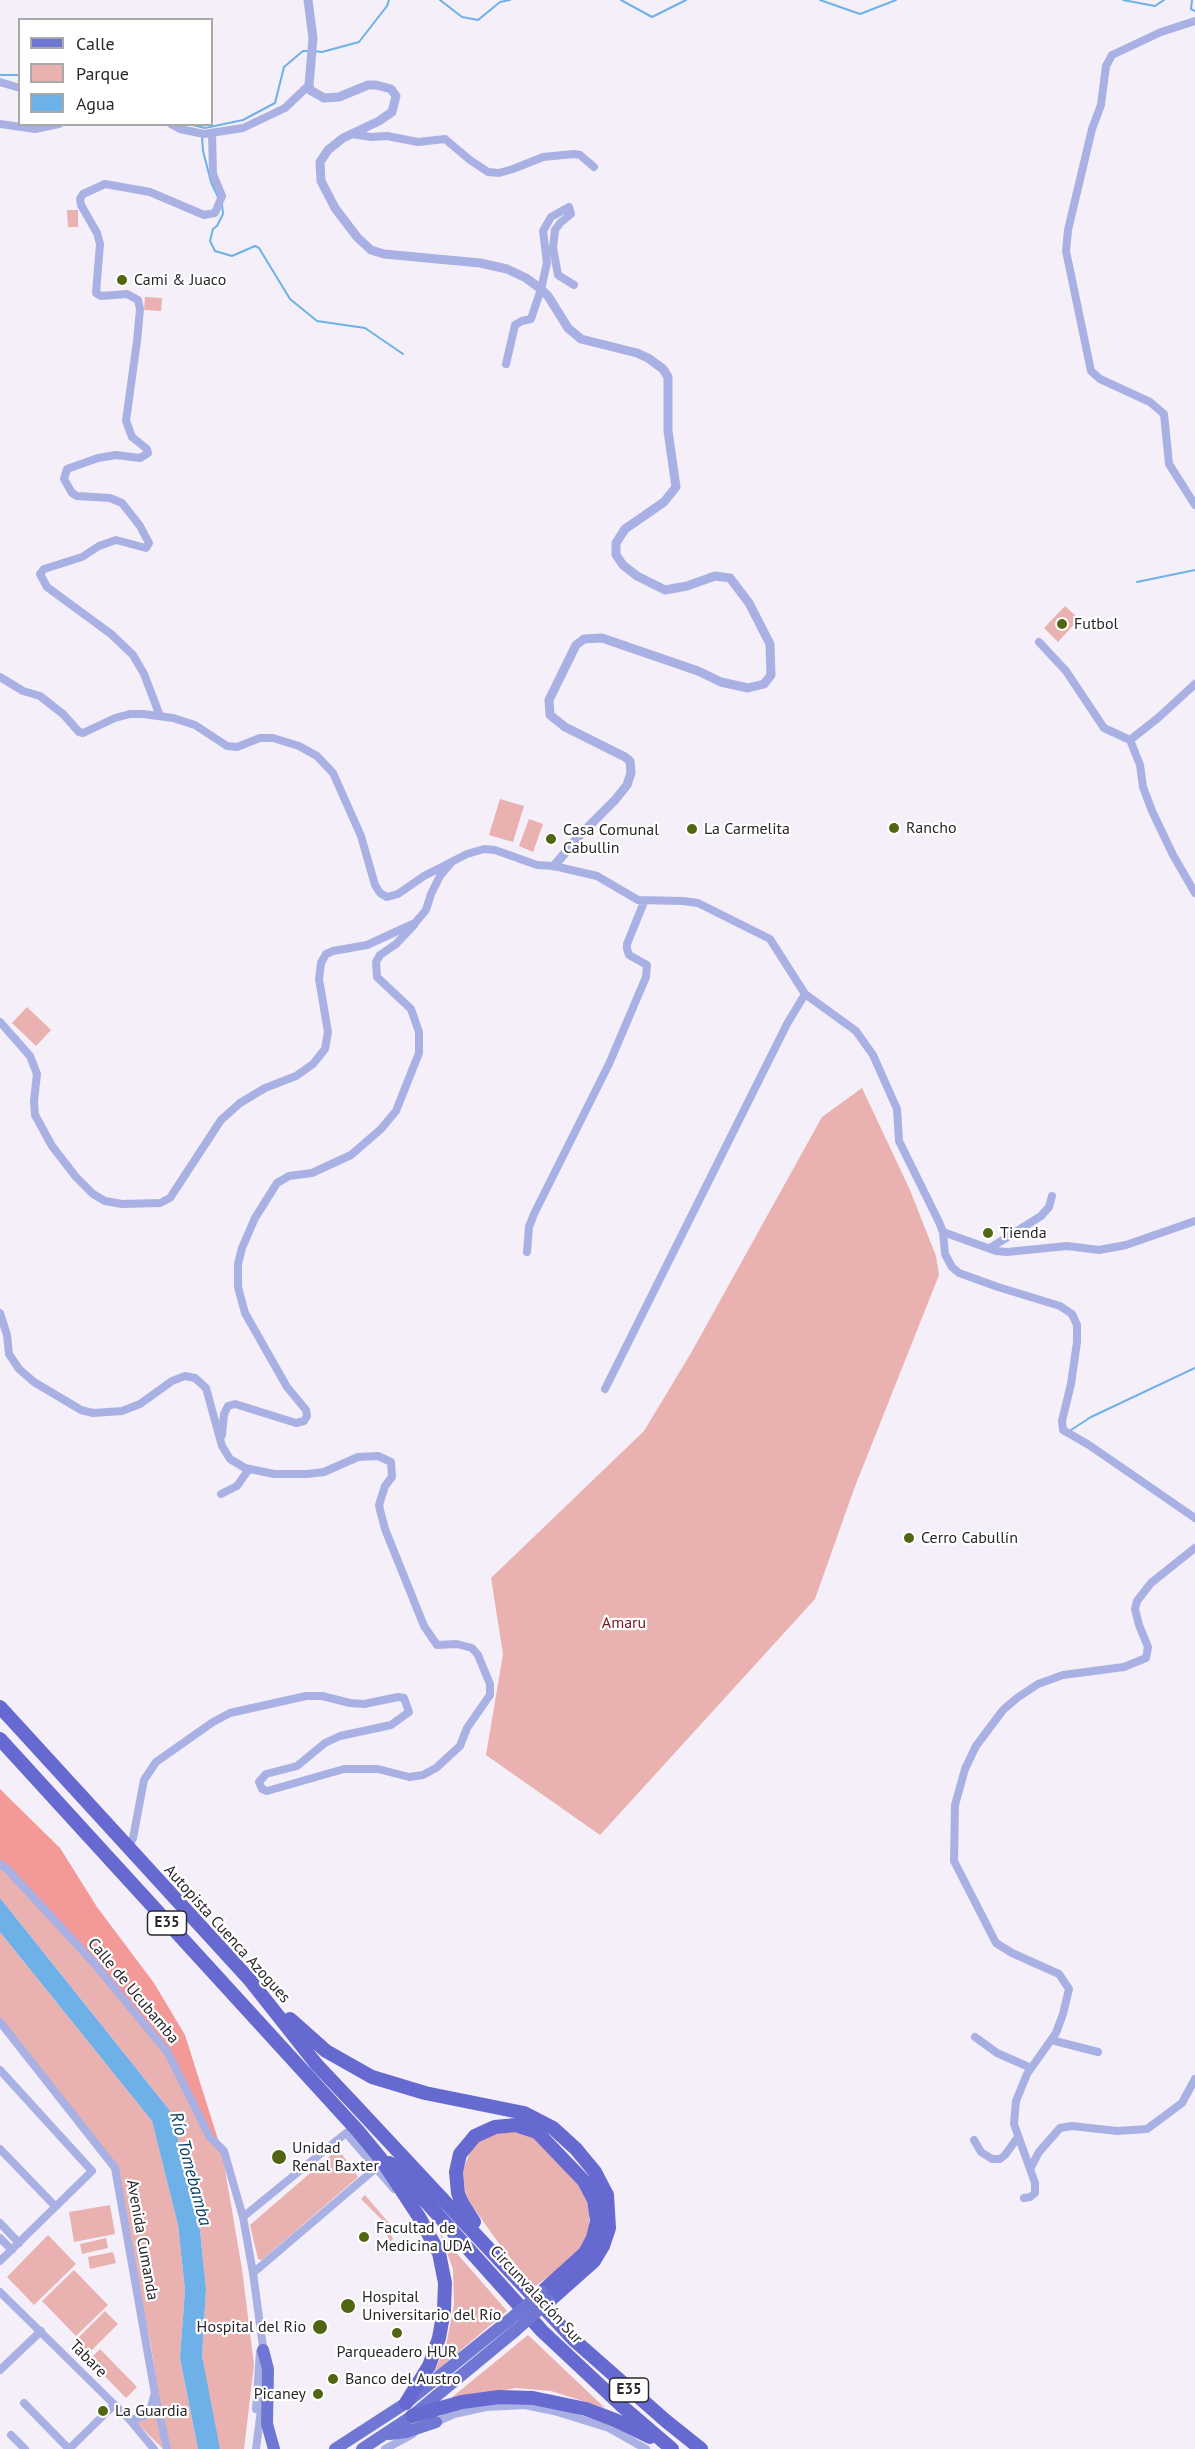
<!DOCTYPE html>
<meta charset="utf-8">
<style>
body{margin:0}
#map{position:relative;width:1195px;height:2449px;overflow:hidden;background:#f5eff9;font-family:"PT Sans",sans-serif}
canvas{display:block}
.legend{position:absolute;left:18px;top:18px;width:195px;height:108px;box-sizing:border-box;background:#fff;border:2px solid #a9a9aa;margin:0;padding:8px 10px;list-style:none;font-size:18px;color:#29272b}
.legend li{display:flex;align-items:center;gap:12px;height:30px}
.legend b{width:30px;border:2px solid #a9a9aa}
</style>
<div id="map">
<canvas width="1195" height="2449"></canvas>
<ul class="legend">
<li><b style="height:8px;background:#6f76d4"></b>Calle</li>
<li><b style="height:16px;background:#e9b1af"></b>Parque</li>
<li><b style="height:16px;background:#6db1e8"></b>Agua</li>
</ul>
</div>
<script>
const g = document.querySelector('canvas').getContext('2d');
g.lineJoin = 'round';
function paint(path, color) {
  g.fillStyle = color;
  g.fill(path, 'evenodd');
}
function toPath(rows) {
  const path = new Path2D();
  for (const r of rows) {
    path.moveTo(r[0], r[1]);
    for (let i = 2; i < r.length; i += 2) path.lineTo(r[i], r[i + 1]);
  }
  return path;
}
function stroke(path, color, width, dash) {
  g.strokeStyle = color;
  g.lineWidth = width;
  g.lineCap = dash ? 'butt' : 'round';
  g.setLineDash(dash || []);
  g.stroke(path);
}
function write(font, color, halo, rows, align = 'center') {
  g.font = font + ' "PT Sans",sans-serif';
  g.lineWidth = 4.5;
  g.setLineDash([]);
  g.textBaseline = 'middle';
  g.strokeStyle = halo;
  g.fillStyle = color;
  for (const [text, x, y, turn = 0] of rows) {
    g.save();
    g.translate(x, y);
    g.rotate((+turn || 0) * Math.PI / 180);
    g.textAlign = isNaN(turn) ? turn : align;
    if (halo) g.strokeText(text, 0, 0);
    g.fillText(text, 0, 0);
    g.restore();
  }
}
const green = toPath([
 [67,210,78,210,78,227,68,227],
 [145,297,162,298,161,311,144,310],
 [1065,606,1079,619,1058,642,1044,628],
 [500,799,524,806,513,842,489,835],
 [529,819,543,824,533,852,519,846],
 [27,1007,51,1030,36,1046,12,1023],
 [862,1088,910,1190,936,1256,939,1275,854,1489,815,1599,600,1835,486,1755,503,1654,491,1578,644,1431,691,1353,822,1117],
 [0,1862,111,1986,163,2053,222,2152,242,2269,254,2365,244,2449,220,2449,212,2421,202,2356,206,2289,199,2221,171,2112,0,1898],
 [0,1932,152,2121,178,2225,185,2290,180,2358,198,2449,167,2449,151,2346,115,2168,0,2022],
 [505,2129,533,2135,579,2185,587,2200,589,2213,589,2229,582,2248,561,2268,534,2287,500,2245,468,2200,465,2189,463,2171,471,2149,479,2139],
 [341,2153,358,2177,262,2260,258,2259,250,2225,331,2155],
 [365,2195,394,2229,390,2232,393,2239,390,2242,381,2219,361,2199],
 [110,2205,115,2234,74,2242,69,2212],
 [440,2234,507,2311,434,2373,446,2345,454,2305,453,2269],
 [48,2235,76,2264,34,2305,7,2277],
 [106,2238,108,2248,82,2254,80,2244],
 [113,2252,116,2263,90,2269,88,2257],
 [74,2270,108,2305,76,2336,42,2301],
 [105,2311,118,2324,88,2354,75,2341],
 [528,2335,605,2408,551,2391,516,2388,475,2395,445,2403],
 [100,2349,137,2387,126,2398,89,2360],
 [155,2407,163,2449,136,2422,148,2419]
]);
const forest = toPath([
 [0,1789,60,1848,97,1907,154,1983,185,2035,222,2152,163,2053,111,1986,0,1862]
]);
const water = toPath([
 [0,1898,171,2112,199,2221,206,2289,202,2356,220,2449,198,2449,180,2358,185,2290,178,2225,152,2121,0,1932]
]);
const stream = toPath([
 [440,0,462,17,478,20,500,2,510,0],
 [621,0,652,17,686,0],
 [820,0,860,14,896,0],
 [1123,0,1155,6,1164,0],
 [1192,0,1191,9,1195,11],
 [313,51,322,52,359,42,387,6,389,0],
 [0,75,20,75],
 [188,124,205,128,243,120,275,103,284,67,303,51,308,51],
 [202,136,203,151,211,182,218,197],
 [222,205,223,214,217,226,213,229,210,241,215,251,232,256,255,246,259,248,290,299,317,321,365,328,403,354],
 [1137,582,1195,570],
 [1071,1430,1091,1417,1195,1368]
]);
const minor = toPath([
 [1195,21,1161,32,1112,55,1106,66,1101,105,1092,129,1068,230,1066,251,1091,371,1100,379,1150,402,1164,414,1169,464,1195,505],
 [0,82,20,88],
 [0,124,35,129,59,124],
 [171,124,180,129,204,134,243,128,285,108,309,85],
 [352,134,371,137,387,136,418,142,445,139,470,160,488,172,499,173,513,169,543,157,574,154,580,155,594,167],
 [506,364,515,325,522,321,531,319,541,289,547,263,543,231,551,217,569,207,571,214,560,223,555,230,553,248,558,275,574,285],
 [1039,642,1066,671,1104,728,1130,740,1140,765,1143,787,1152,811,1173,855,1195,893],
 [0,677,23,691,40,696,63,714,79,732,83,733,115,718,130,714,143,714,173,718,195,725,227,746,237,747,260,738,273,738,299,746,317,756,333,773,361,836,375,885,380,893,387,897,398,894,424,876,467,854,484,849,495,850,537,865,554,866,597,876,638,900,683,901,698,903,770,939,805,994,856,1031,873,1055,897,1109,899,1141,939,1222,943,1232,945,1254,952,1267,959,1273,998,1287,1060,1306,1072,1314,1077,1325,1077,1342,1071,1384,1062,1421,1063,1430,1089,1445,1195,1518],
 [160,716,144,674,133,655,111,634,47,587,40,574,44,569,82,557,99,546,116,540,146,548,149,543,140,526,122,503,110,498,77,496,72,493,64,479,67,469,98,458,116,455,140,458,148,453,147,449,132,437,126,421,137,341,140,309,138,300,127,294,101,296,96,293,100,244,97,233,81,205,80,199,83,194,105,184,150,192,204,215,215,213,222,196,213,174,212,133],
 [1130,740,1158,718,1195,684],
 [0,1022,30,1056,37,1074,34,1101,35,1115,52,1146,76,1177,93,1194,105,1201,122,1204,160,1203,170,1198,221,1120,240,1103,265,1088,296,1076,313,1064,325,1049,328,1032,319,979,321,963,326,954,333,951,367,945,415,923,426,910,431,894,440,876,451,863],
 [943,1232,996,1251,1007,1252,1067,1246,1099,1250,1126,1245,1195,1221],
 [990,1248,1041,1216,1049,1207,1052,1196],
 [527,1252,529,1227,534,1214,609,1064,646,977,647,965,629,955,627,949,627,944,644,902],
 [0,1313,7,1335,9,1354,19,1369,34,1382,81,1410,93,1413,122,1411,140,1404,172,1381,185,1376,195,1378,206,1388,222,1446,230,1459,245,1468,274,1474,307,1474,324,1472,358,1457,378,1456,391,1462,392,1477,385,1486,379,1505,380,1510,385,1529,424,1626,437,1645,457,1644,472,1648,478,1655,490,1684,490,1695,467,1728,460,1746,436,1768,423,1775,409,1777,378,1769,344,1769,267,1791,262,1789,259,1782,266,1774,297,1766,325,1743,340,1736,391,1725,409,1712,404,1698,398,1697,364,1704,350,1703,322,1696,306,1696,230,1713,213,1722,156,1762,144,1780,133,1838,128,1849],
 [605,1389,787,1024,805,994],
 [222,1435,224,1414,228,1406,235,1404,296,1423,304,1421,307,1416,306,1410,287,1387,245,1313,238,1287,238,1264,242,1248,255,1218,277,1183,289,1176,312,1173,351,1155,381,1129,396,1111,419,1053,419,1032,411,1009,377,977,376,962,380,955,396,944,414,925],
 [221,1494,237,1486,249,1469],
 [0,1864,8,1870,93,1962,168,2053,209,2136,224,2151,243,2217,253,2273,264,2354],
 [0,2022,115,2168,155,2394,167,2449],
 [975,2037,997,2053,1031,2068],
 [1051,2040,1098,2052],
 [0,2070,92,2171,0,2261],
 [974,2140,981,2152,992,2159,1000,2159,1005,2155,1018,2137],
 [0,2149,55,2206],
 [1031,2167,1039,2152,1060,2128,1072,2126,1117,2131,1147,2129,1182,2103,1195,2079],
 [1024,2198,1030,2197,1035,2193,1035,2183,1014,2124,1016,2101,1027,2074,1056,2033,1063,2014,1069,1989,1059,1974,1012,1953,996,1943,954,1861,955,1805,965,1769,976,1746,1003,1710,1017,1698,1038,1684,1063,1675,1124,1667,1146,1658,1148,1647,1139,1625,1135,1609,1137,1601,1151,1583,1195,1548],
 [243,2217,346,2133,394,2189],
 [0,2223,19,2243],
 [0,2238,12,2250],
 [253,2273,376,2168],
 [0,2292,130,2420,154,2449],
 [0,2370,41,2331],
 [24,2403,69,2449],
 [256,2409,260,2352],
 [130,2420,145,2416,150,2411,154,2396],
 [434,2423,454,2414,486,2407,525,2405,554,2411,609,2428,646,2449],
 [11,2435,25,2449],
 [69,2449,114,2405],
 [256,2449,262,2402],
 [385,2449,413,2434]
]);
const tertiary = toPath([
 [308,0,313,38,309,85,310,90,324,98,339,97,368,85,376,85,391,89,396,96,392,112,379,121,343,138,328,150,320,162,321,181,335,208,357,237,371,250,384,254,480,263,507,269,526,278,541,289,548,296,568,328,581,339,637,353,648,358,663,369,668,377,668,431,676,487,664,502,625,529,616,543,616,555,623,565,637,576,665,590,687,586,715,576,730,578,749,603,770,644,771,675,764,684,748,688,721,682,698,671,602,638,584,639,576,645,549,700,550,715,565,727,625,757,630,761,631,773,627,785,615,800,580,835,554,866]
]);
const primary = toPath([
 [263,2350,268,2369,267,2424,274,2449],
 [389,2434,406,2432,436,2422],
 [335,2449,406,2403,509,2320],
 [362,2449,412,2416,515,2331]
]);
const trunk = toPath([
 [0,1707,249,1979,317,2065,352,2102,574,2340,666,2421,701,2449],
 [0,1739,358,2131,381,2159,419,2217,439,2253,445,2283,444,2310,439,2338,429,2366,406,2403],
 [290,2019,326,2051,372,2077,425,2093,524,2113,553,2128,576,2149,595,2172,607,2195,609,2228,603,2246,594,2261,549,2301],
 [389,2163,394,2166,542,2331,623,2407,672,2449],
 [474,2222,462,2203,458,2193,456,2172,460,2154,475,2136,495,2127,516,2125,537,2132,584,2181,594,2200,597,2221,593,2238,585,2253,542,2292],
 [412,2416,462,2402,499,2397,533,2398,586,2409,615,2420,650,2437]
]);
const primaryBridge = toPath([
 [509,2320,542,2292],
 [515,2331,549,2301]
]);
const markers = [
 [122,280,6,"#516613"],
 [1062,624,6,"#516613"],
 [894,828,6,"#516613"],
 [692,829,6,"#516613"],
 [551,839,6,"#516613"],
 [988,1233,6,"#516613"],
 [909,1538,6,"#516613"],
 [279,2157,8,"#516613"],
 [364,2237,6,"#516613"],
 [348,2306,8,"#516613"],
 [320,2327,8,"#516613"],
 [397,2333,6,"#516613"],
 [333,2379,6,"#516613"],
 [318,2394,6,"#516613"],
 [103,2411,6,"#516613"]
];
const shields = [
 [167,1923,39],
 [629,2390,39]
];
const shieldNames = [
 ["E35",167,1923],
 ["E35",629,2390]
];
const poiNames = [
 ["Cami & Juaco",134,280],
 ["Futbol",1074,624],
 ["Rancho",906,828],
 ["La Carmelita",704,829],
 ["Casa Comunal",563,830],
 ["Cabullin",563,848],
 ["Tienda",1000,1233],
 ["Cerro Cabullín",921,1538],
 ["Unidad",292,2148],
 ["Renal Baxter",292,2166],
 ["Facultad de",376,2228],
 ["Medicina UDA",376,2246],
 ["Hospital",362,2297],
 ["Universitario del Río",362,2315],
 ["Hospital del Rio",306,2327,"right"],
 ["Parqueadero HUR",397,2352,"center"],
 ["Banco del Austro",345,2379],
 ["Picaney",306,2394,"right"],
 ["La Guardia",115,2411]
];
const parkNames = [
 ["Amaru",624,1623]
];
const streetNames = [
 ["Autopista Cuenca Azogues",227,1934,48],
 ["Calle de Ucubamba",133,1991,50],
 ["Avenida Cumanda",142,2240,80],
 ["Circunvalación Sur",536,2295,47],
 ["Tabare",88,2359,45]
];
const waterNames = [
 ["Río Tomebamba",190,2169,75]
];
paint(green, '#e9b1af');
paint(forest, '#f39a99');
paint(water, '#6db1e8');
stroke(stream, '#6db1e8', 2);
stroke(minor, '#a9b0e4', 8);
stroke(tertiary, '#a9b0e4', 9);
stroke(primary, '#6f76d4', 12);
stroke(trunk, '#666ad0', 14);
stroke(primaryBridge, '#6f76d4', 12);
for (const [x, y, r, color] of markers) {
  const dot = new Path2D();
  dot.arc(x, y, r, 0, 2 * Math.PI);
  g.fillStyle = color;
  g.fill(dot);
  stroke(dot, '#fff', 2);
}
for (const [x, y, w] of shields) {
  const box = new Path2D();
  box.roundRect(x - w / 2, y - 12, w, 24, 4.5);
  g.fillStyle = '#fff';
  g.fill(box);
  stroke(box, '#29272b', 1.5);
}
write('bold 15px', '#29272b', null, shieldNames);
write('16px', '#29272b', '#fff', poiNames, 'left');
write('16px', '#7a1320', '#fff', parkNames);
write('16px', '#29272b', '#fff', streetNames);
write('italic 18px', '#093f63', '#fff', waterNames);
</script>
